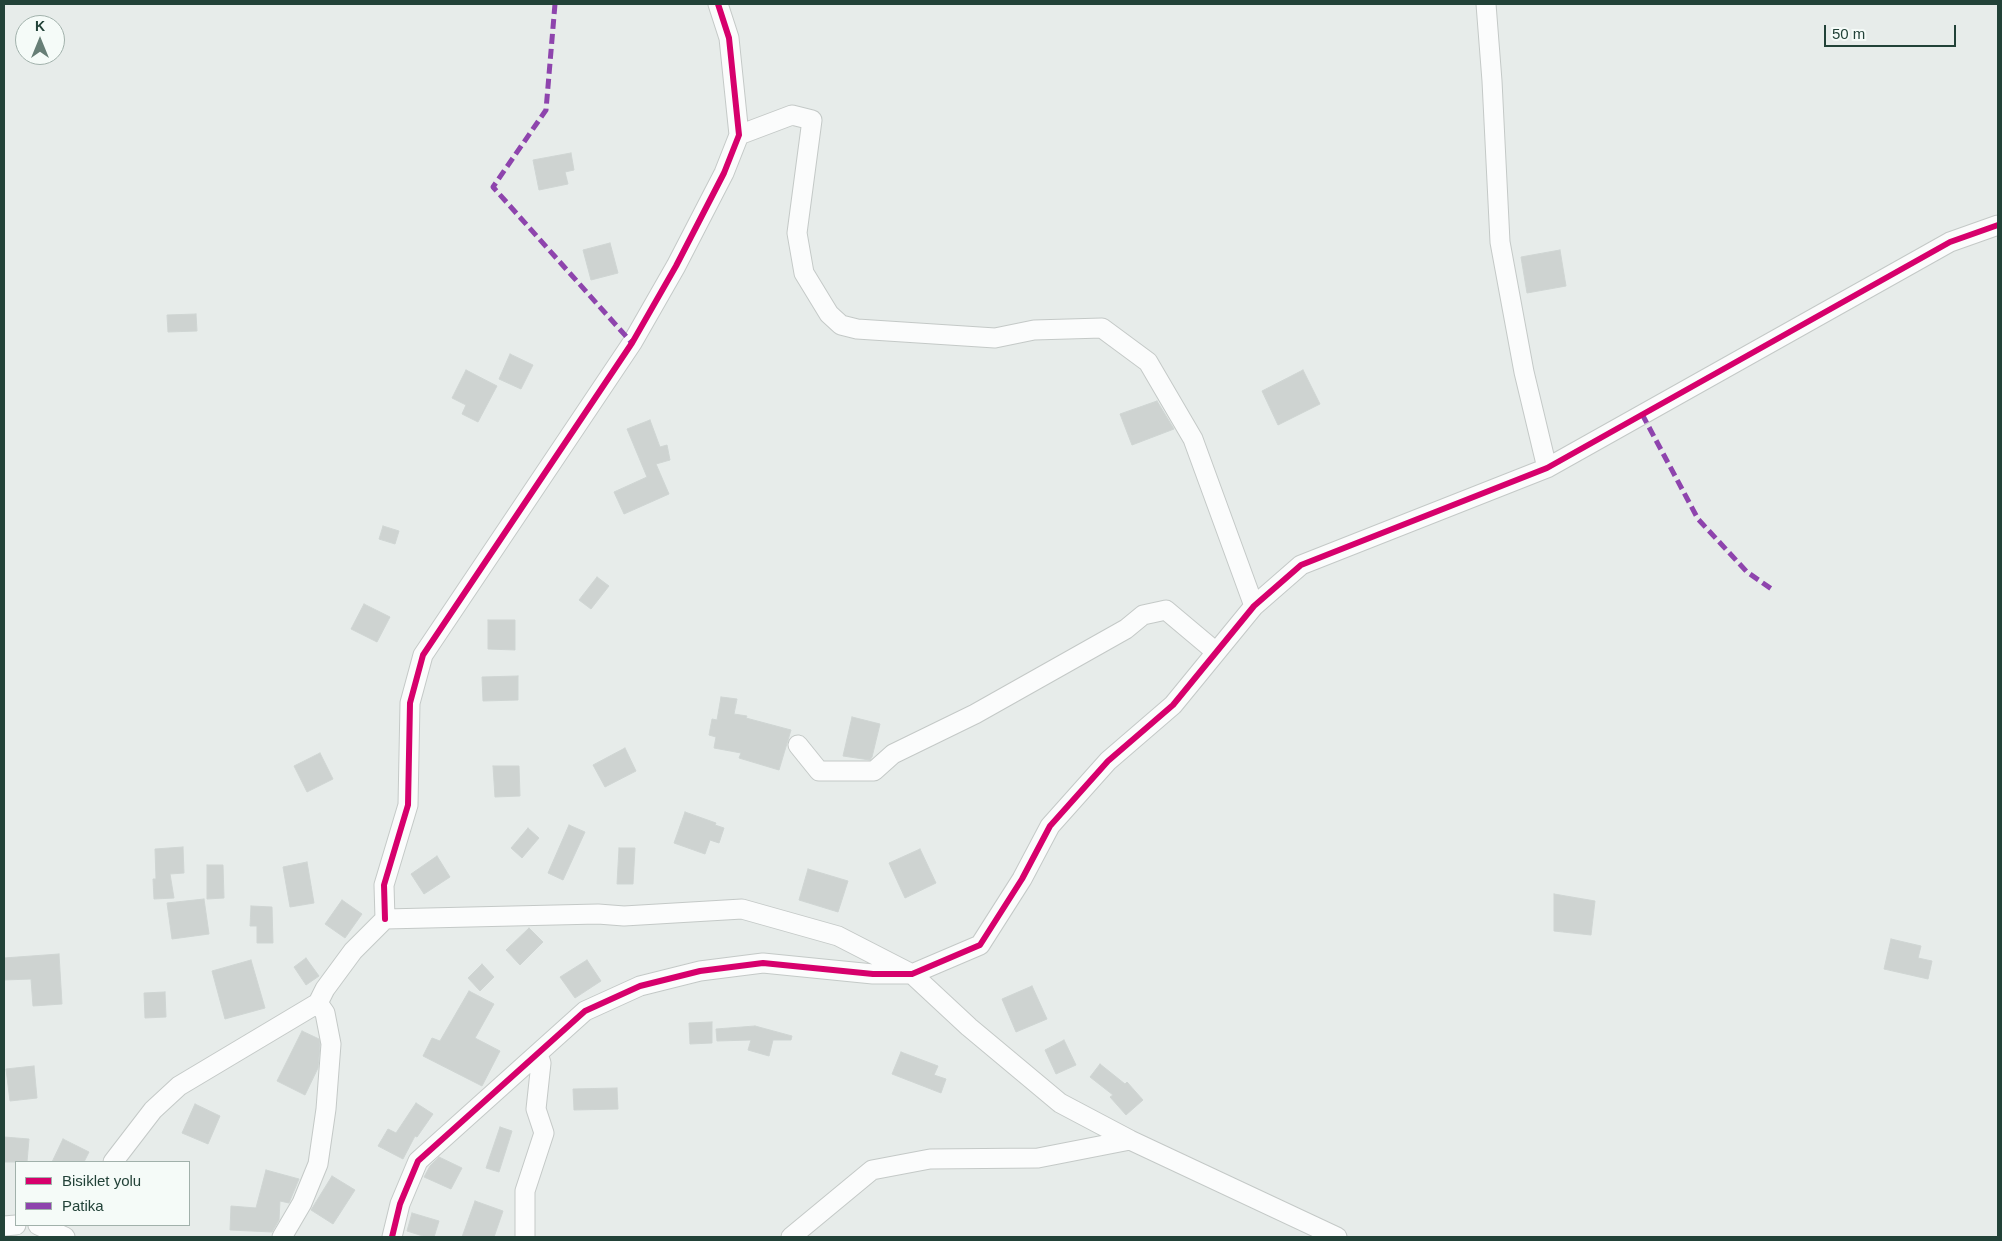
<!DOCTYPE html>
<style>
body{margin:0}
#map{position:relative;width:2002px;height:1241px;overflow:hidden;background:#e7ecea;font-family:Helvetica,sans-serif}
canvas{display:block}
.frame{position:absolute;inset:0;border:5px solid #224238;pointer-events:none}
.legend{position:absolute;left:15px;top:1161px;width:175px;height:65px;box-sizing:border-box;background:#f5fbf8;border:1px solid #a1b1ab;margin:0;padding:6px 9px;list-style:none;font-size:15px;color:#224238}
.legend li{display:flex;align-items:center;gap:10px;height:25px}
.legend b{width:25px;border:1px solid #a1b1ab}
.north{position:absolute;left:15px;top:15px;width:50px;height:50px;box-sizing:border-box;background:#f5fbf8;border:1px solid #a1b1ab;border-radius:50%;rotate:0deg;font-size:14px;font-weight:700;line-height:20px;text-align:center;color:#224238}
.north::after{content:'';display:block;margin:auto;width:18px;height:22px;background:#677e76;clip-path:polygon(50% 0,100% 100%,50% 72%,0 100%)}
.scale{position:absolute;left:1824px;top:25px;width:132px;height:22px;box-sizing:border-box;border:2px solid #224238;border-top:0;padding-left:6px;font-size:15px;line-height:18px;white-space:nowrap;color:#224238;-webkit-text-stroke:4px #f5fbf8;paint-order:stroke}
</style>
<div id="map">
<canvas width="2002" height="1241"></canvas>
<div class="frame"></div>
<ul class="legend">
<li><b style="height:6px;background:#d6006c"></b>Bisiklet yolu</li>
<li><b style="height:6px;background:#8e44ad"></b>Patika</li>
</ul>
<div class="north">K</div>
<div class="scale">50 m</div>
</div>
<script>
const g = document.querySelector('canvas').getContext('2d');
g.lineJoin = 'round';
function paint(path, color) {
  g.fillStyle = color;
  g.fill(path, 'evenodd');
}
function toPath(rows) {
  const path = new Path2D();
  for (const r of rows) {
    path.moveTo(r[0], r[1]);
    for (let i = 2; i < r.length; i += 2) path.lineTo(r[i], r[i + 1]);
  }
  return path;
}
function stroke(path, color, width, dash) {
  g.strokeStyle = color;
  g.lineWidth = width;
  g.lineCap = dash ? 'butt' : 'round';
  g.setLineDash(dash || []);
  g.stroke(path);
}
const building = toPath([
 [571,153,574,170,565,172,568,184,539,190,533,160,571,153],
 [610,243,618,273,591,280,583,250,610,243],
 [1560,250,1566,286,1527,293,1521,257,1560,250],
 [196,314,197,331,168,332,167,315,196,314],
 [510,354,533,365,521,389,499,379,510,354],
 [466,370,497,386,478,422,462,414,466,405,452,398,466,370],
 [1303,370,1320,404,1278,425,1262,391,1303,370],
 [1157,401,1174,429,1132,445,1120,414,1157,401],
 [650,420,660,447,667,445,670,460,656,464,669,494,624,514,614,492,647,477,627,429,650,420],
 [383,526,399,531,395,544,379,539,383,526],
 [597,577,609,586,591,609,579,600,597,577],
 [364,604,390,617,377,642,351,629,364,604],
 [488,620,515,620,515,650,488,649,488,620],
 [518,676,518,700,483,701,482,677,518,676],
 [721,697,737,699,734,714,747,716,746,718,791,730,779,770,739,758,741,753,714,748,716,737,709,735,712,719,717,720,721,697],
 [852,717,880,724,872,757,870,760,843,756,852,717],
 [625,748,636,771,605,787,593,765,625,748],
 [320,753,333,779,307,792,294,766,320,753],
 [493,766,519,766,520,796,495,797,493,766],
 [685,812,716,823,715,825,724,828,719,843,710,840,705,854,674,843,685,812],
 [569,825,585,832,563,880,548,873,569,825],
 [528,828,539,838,522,858,511,848,528,828],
 [183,847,184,873,170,874,174,898,154,899,153,879,156,879,155,849,183,847],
 [619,848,635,848,633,884,617,884,619,848],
 [920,849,936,883,905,898,889,863,920,849],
 [437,856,450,877,424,894,411,874,437,856],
 [307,862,314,903,290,907,283,867,307,862],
 [207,865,223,865,224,898,207,899,207,865],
 [808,869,848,881,838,912,799,900,808,869],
 [1554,894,1595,901,1591,935,1554,931,1554,894],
 [204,899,209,934,172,939,167,903,204,899],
 [342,900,362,914,345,938,325,924,342,900],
 [251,906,272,907,273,943,257,943,257,926,250,926,251,906],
 [529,928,543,942,520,965,506,950,529,928],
 [1891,939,1921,946,1918,958,1932,961,1928,979,1884,969,1891,939],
 [59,954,62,1004,33,1006,31,979,4,980,4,958,59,954],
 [306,958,319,976,306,985,294,967,306,958],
 [251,960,265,1008,225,1019,212,971,251,960],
 [587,960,601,981,575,998,560,977,587,960],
 [482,964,494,977,480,991,468,978,482,964],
 [1032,986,1047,1019,1016,1032,1002,999,1032,986],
 [469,991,494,1004,475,1038,500,1051,482,1086,423,1056,432,1038,440,1041,469,991],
 [165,992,166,1017,145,1018,144,993,165,992],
 [712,1022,712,1043,690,1044,689,1023,712,1022],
 [755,1026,792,1036,791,1040,773,1040,769,1056,748,1050,751,1040,717,1041,716,1029,755,1026],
 [302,1031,319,1039,320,1045,318,1068,305,1095,277,1081,302,1031],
 [1064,1040,1076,1065,1056,1074,1045,1050,1064,1040],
 [901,1052,938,1066,934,1075,946,1079,941,1093,892,1074,901,1052],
 [1100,1064,1125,1084,1127,1082,1143,1100,1126,1115,1110,1097,1113,1095,1090,1077,1100,1064],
 [34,1066,37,1098,10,1101,6,1069,34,1066],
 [617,1088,618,1109,574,1110,573,1089,617,1088],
 [416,1103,433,1114,417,1137,415,1136,403,1159,378,1146,388,1129,396,1133,416,1103],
 [195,1104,220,1116,208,1144,182,1133,195,1104],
 [500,1127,512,1131,499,1172,486,1168,500,1127],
 [4,1137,29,1139,27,1162,4,1162,4,1137],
 [63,1139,89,1152,84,1162,52,1162,63,1139],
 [439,1157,462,1168,451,1189,424,1177,430,1166,439,1157],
 [266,1170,299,1179,289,1203,280,1201,279,1220,272,1232,230,1230,231,1206,256,1208,266,1170],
 [332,1176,355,1190,333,1224,311,1210,332,1176],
 [475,1201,503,1211,494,1237,462,1237,475,1201],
 [412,1213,439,1221,434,1237,426,1237,407,1231,412,1213]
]);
const minor = toPath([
 [1486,4,1492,81,1500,242,1524,372,1547,468],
 [739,135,792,115,812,120,797,233,804,273,829,314,841,325,857,329,995,338,1034,330,1102,328,1148,362,1193,439,1254,606],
 [798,745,819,771,874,771,893,754,975,714,1126,629,1143,615,1166,610,1216,652],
 [385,919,384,885,408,805,410,703,423,655,632,343,676,266,724,173,739,135,729,38,718,4],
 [113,1162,153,1110,179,1086,318,1003,325,989,353,951,385,919,598,914,624,916,742,909,838,936,912,974,969,1027,1060,1103,1130,1140,1337,1237],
 [38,1225,65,1237],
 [4,1226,16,1225],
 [282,1237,302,1203,318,1164,326,1109,331,1044,325,1013,318,1003],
 [392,1237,400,1204,418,1161,585,1011,640,986,700,971,763,963,873,974,912,974,980,945,1022,879,1050,826,1108,761,1173,705,1254,606,1301,565,1547,468,1950,242,1998,225],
 [525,1237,525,1191,544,1133,536,1109,541,1063,538,1054],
 [791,1237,872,1170,930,1159,1038,1158,1130,1140]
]);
const quiet = toPath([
 [555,4,546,110,493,187,632,343],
 [1642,414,1698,519,1747,572,1773,590]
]);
const cycleway = toPath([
 [385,919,384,885,408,805,410,703,423,655,632,343,676,266,724,173,739,135,729,38,718,4],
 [392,1237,400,1204,418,1161,585,1011,640,986,700,971,763,963,873,974,912,974,980,945,1022,879,1050,826,1108,761,1173,705,1254,606,1301,565,1547,468,1950,242,1998,225]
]);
paint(building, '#ced3d1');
stroke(building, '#cfd5d3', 1);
stroke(minor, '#c4c9c7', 21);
stroke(minor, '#fbfcfc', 19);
stroke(quiet, '#8e44ad', 5, [10, 5]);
stroke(cycleway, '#d6006c', 6);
</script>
